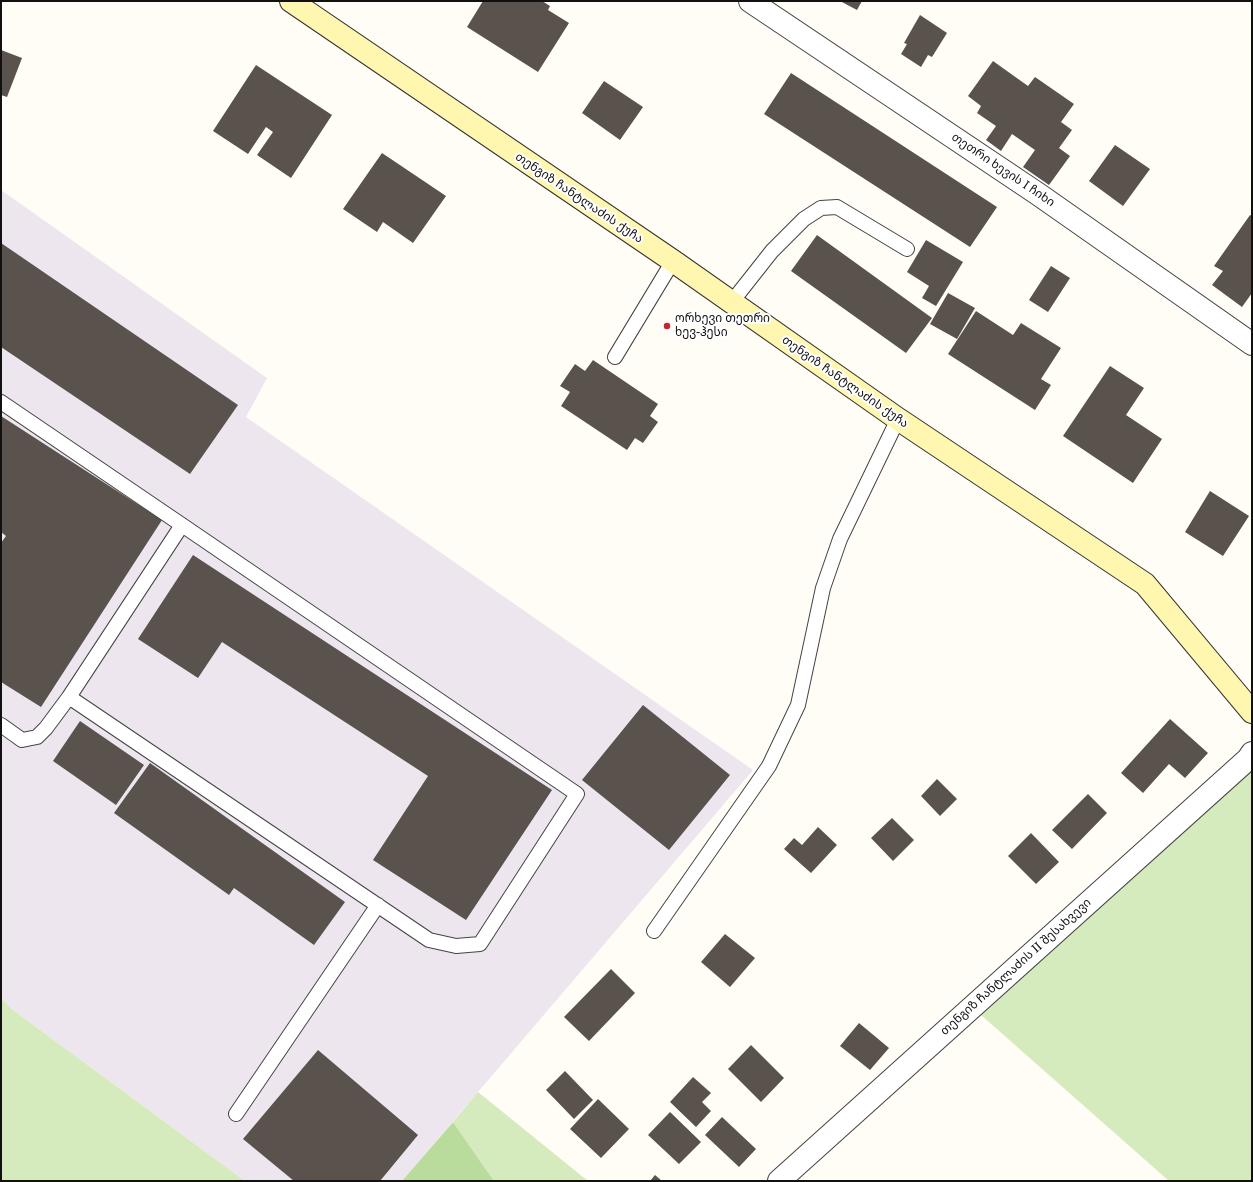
<!DOCTYPE html>
<meta charset="utf-8">
<style>
body{margin:0}
#map{position:relative;width:1253px;height:1182px;overflow:hidden;background:#fffdf5;font-family:"Noto Serif",serif}
canvas{display:block}
.frame{position:absolute;inset:0;border:2px solid #111;pointer-events:none}
</style>
<div id="map">
<canvas width="1253" height="1182"></canvas>
<div class="frame"></div>
</div>
<script>
const g = document.querySelector('canvas').getContext('2d');
g.lineJoin = 'round';
function paint(path, color) {
  g.fillStyle = color;
  g.fill(path, 'evenodd');
}
function toPath(rows) {
  const path = new Path2D();
  for (const r of rows) {
    path.moveTo(r[0], r[1]);
    for (let i = 2; i < r.length; i += 2) path.lineTo(r[i], r[i + 1]);
  }
  return path;
}
function stroke(path, color, width, dash) {
  g.strokeStyle = color;
  g.lineWidth = width;
  g.lineCap = dash ? 'butt' : 'round';
  g.setLineDash(dash || []);
  g.stroke(path);
}
function write(font, color, halo, rows, align = 'center') {
  g.font = font + ' "Noto Serif","Noto Sans Georgian",serif';
  g.lineWidth = 4;
  g.setLineDash([]);
  g.textBaseline = 'middle';
  g.strokeStyle = halo;
  g.fillStyle = color;
  for (const [text, x, y, turn = 0] of rows) {
    g.save();
    g.translate(x, y);
    g.rotate((+turn || 0) * Math.PI / 180);
    g.textAlign = isNaN(turn) ? turn : align;
    if (halo) g.strokeText(text, 0, 0);
    g.fillText(text, 0, 0);
    g.restore();
  }
}
const industrial = toPath([
 [1,190,267,378,246,417,753,770,402,1181,245,1181,13,1010,1,998]
]);
const green = toPath([
 [1252,769,1252,1181,1169,1181,981,1015],
 [1,998,13,1010,245,1181,1,1181],
 [478,1092,588,1181,494,1181,453,1122]
]);
const forest = toPath([
 [453,1122,494,1181,402,1181]
]);
const building = toPath([
 [483,1,542,1,550,6,548,10,569,23,538,72,467,27],
 [840,1,862,1,857,10],
 [920,15,947,33,932,57,928,55,921,67,901,54,907,44,904,43],
 [1,50,22,58,7,97,1,95],
 [993,61,1028,86,1035,77,1074,104,1061,122,1072,130,1059,148,1070,156,1049,185,1023,167,1035,150,1012,134,1001,151,986,140,996,126,977,113,981,106,968,96],
 [256,65,332,115,291,178,257,155,273,132,266,127,248,154,213,131],
 [791,73,997,207,970,247,764,114],
 [604,81,643,107,620,140,582,113],
 [1115,145,1150,169,1123,206,1089,181],
 [382,153,446,196,413,243,383,222,377,232,343,209],
 [1250,215,1252,216,1252,293,1242,307,1212,285,1223,271,1214,266],
 [817,235,932,318,906,353,791,271],
 [926,240,963,262,936,306,922,298,929,286,907,272],
 [1,243,238,405,190,474,1,347],
 [1051,266,1070,278,1048,312,1029,300],
 [948,293,975,308,957,339,930,324],
 [976,311,1013,335,1021,323,1061,348,1041,379,1051,385,1035,410,948,354],
 [593,360,658,404,650,416,658,422,643,443,635,438,627,450,561,406,570,392,560,386,575,364,585,371],
 [1110,366,1144,388,1126,415,1162,439,1133,483,1063,436],
 [1,416,162,520,41,707,1,682,1,543,6,536,1,532],
 [1210,491,1249,516,1223,556,1185,532],
 [193,555,552,790,466,920,373,860,428,776,222,642,198,678,138,639],
 [643,705,730,775,669,850,582,780],
 [1170,719,1208,753,1185,778,1169,764,1143,793,1121,773],
 [80,721,144,765,116,805,53,761],
 [150,763,345,902,314,945,234,888,229,895,114,813],
 [937,779,957,799,940,816,921,796],
 [1088,794,1107,813,1072,849,1052,830],
 [892,818,914,840,893,861,871,838],
 [818,827,837,845,811,873,784,849,794,838,802,845],
 [1031,833,1059,862,1036,884,1008,856],
 [725,934,755,958,730,987,701,962],
 [611,969,635,993,589,1041,564,1017],
 [859,1023,889,1048,870,1070,840,1046],
 [751,1045,784,1078,761,1102,728,1069],
 [318,1050,418,1135,380,1181,294,1181,243,1139],
 [565,1071,593,1100,574,1119,546,1090],
 [693,1077,711,1093,702,1102,711,1111,696,1127,670,1102],
 [598,1099,629,1129,601,1158,570,1129],
 [670,1112,701,1142,679,1164,648,1135],
 [722,1117,756,1149,739,1167,705,1135],
 [655,1175,662,1181,650,1181]
]);
const lane = toPath([
 [731,303,772,251,804,219,821,208,837,207,907,249],
 [615,357,673,261],
 [1,402,182,525,577,794,480,944,456,946,429,940,69,697,182,525],
 [1,725,22,740,37,737,46,728,69,697],
 [654,931,769,766,798,705,823,588,840,539,898,419],
 [236,1114,378,905]
]);
const street = toPath([
 [750,1,1038,194,1252,344],
 [779,1181,1248,759,1252,753]
]);
const secondary = toPath([
 [291,1,673,261,898,419,1145,584,1252,712]
]);
const markers = [
 [667,326,4,"#c4262e"]
];
const streetNames = [
 ["თეთრი ხევის I ჩიხი",1003,170,34],
 ["თენგიზ ჩანტლაძის ქუჩა",579,198,34],
 ["თენგიზ ჩანტლაძის ქუჩა",845,382,35],
 ["თენგიზ ჩანტლაძის II შესახვევი",1016,967,-42]
];
const poiNames = [
 ["ორხევი თეთრი",675,319],
 ["ხევ-ჰესი",675,333]
];
paint(industrial, '#eee6ef');
paint(green, '#d5ebbd');
paint(forest, '#b9dc9c');
paint(building, '#5a524d');
stroke(lane, '#444', 16);
stroke(street, '#444', 24);
stroke(secondary, '#333', 24);
stroke(lane, '#fff', 14);
stroke(street, '#fff', 22);
stroke(secondary, '#fff6b0', 22);
for (const [x, y, r, color] of markers) {
  const dot = new Path2D();
  dot.arc(x, y, r, 0, 2 * Math.PI);
  g.fillStyle = color;
  g.fill(dot);
  stroke(dot, '#fff', 1.5);
}
write('12px', '#111', '#fff', streetNames);
write('12px', '#111', '#fff', poiNames, 'left');
</script>
